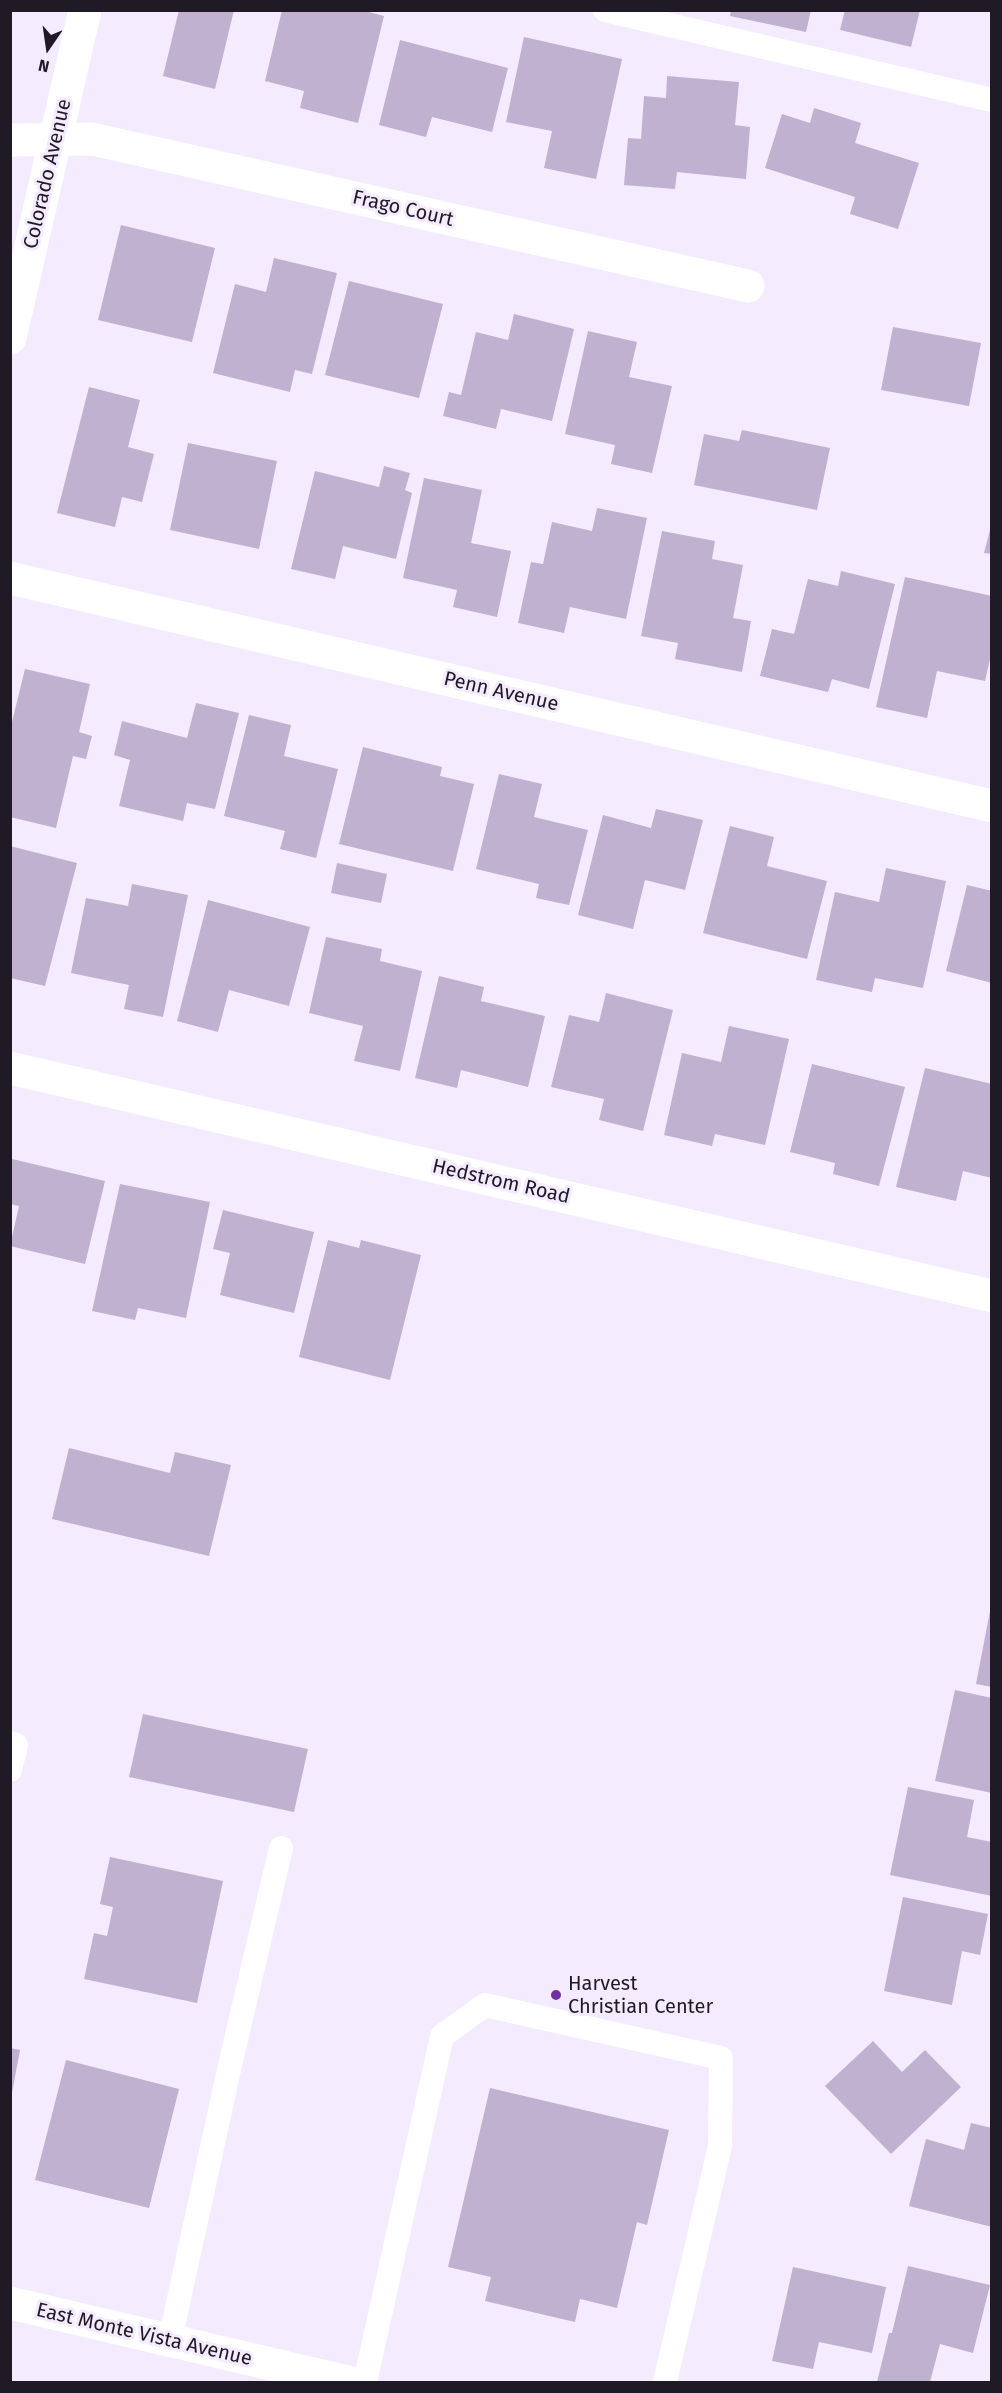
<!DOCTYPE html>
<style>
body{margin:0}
#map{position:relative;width:1002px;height:2393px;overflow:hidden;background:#f4ebfe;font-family:"Fira Sans",sans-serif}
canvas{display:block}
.frame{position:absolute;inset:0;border:12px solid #1f1a25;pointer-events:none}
.north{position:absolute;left:18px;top:18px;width:60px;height:60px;-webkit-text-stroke:4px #f4ebfe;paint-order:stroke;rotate:193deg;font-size:16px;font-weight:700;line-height:24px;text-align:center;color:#1f1a25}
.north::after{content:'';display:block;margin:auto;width:21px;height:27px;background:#1f1a25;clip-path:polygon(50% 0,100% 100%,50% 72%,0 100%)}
</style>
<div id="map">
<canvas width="1002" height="2393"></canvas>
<div class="frame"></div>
<div class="north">N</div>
</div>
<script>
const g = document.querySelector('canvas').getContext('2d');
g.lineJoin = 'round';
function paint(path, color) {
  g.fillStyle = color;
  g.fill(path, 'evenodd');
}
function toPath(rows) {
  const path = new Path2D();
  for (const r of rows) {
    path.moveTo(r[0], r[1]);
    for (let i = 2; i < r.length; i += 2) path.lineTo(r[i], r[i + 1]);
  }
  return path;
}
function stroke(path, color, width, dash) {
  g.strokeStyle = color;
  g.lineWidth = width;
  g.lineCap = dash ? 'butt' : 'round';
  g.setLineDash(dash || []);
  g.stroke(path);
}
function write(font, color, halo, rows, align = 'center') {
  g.font = font + ' "Fira Sans",sans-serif';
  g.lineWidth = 6;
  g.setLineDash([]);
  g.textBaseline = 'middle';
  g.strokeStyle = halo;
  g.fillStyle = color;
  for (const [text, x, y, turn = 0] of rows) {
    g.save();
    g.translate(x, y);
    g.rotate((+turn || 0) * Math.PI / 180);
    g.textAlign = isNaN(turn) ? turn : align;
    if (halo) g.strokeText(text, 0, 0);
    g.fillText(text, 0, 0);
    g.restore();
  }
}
const building = toPath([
 [179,10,234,10,215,89,163,76],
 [282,10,361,10,384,16,358,123,300,108,304,91,265,81],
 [731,10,811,10,806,32,730,16],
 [845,10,920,10,911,47,840,30],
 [524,37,622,59,596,179,544,168,552,131,506,122],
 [400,40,508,68,492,132,432,117,426,137,379,125],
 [667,76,739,82,735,125,750,127,746,179,677,172,675,189,624,185,628,138,641,139,644,96,666,98],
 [814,108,861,123,855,143,919,163,898,229,850,214,855,197,765,168,782,114,810,123],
 [121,225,215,248,192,342,98,320],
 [274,258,337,273,312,374,295,370,290,392,213,373,235,284,266,292],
 [349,281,443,304,419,398,325,375],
 [514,314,574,329,552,421,501,409,496,429,443,416,449,392,461,395,476,332,508,340],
 [893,327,981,343,969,406,881,390],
 [588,331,637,342,629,377,672,386,652,473,611,464,615,445,565,434],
 [89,387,140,400,128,447,154,454,142,502,122,497,115,527,57,513],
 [742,430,830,448,817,510,694,485,704,434,739,441],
 [188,443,277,461,259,549,170,530],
 [384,466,410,473,405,490,412,493,396,559,343,546,335,579,291,569,315,471,379,487],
 [424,478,482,490,471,543,511,551,497,617,453,607,457,590,403,578],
 [597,508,647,518,626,619,570,607,564,633,518,623,531,562,543,564,552,522,592,531],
 [991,526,992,526,992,554,984,553],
 [662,531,715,541,712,559,743,565,733,618,751,621,742,672,675,659,678,643,641,636],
 [841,571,895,584,869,689,832,679,828,692,760,676,772,629,794,634,808,579,838,586],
 [905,577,992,596,992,650,985,681,937,671,927,718,876,707],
 [25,669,90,684,79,732,92,736,86,759,73,756,56,828,10,817,10,730],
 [196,703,239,713,215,809,187,803,183,821,119,806,130,760,114,755,122,721,187,738],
 [249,715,291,725,284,756,338,769,316,858,280,849,285,831,224,816],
 [363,747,442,767,440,776,474,784,453,871,339,844],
 [499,774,542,784,534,817,588,830,569,905,536,898,539,884,476,869],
 [656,809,703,820,685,890,645,880,633,929,578,915,603,815,651,828],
 [730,826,774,837,767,866,827,881,807,959,703,933],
 [10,846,77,863,45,986,10,978],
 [337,863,387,874,381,903,331,893],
 [886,868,946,881,923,988,875,978,872,992,816,980,835,892,879,902],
 [132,884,188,895,163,1017,124,1009,129,985,71,973,86,898,128,906],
 [967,885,992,891,992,983,946,971],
 [208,900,310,927,289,1006,229,990,218,1032,177,1021],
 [326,937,382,949,380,961,422,971,400,1071,354,1061,363,1026,309,1013],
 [439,976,484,987,481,1001,545,1016,528,1087,461,1070,457,1088,415,1078],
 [606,993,673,1010,643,1131,599,1120,604,1099,551,1087,569,1015,599,1022],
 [729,1026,789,1039,765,1145,715,1134,712,1146,664,1135,682,1053,721,1062],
 [812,1064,905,1087,879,1186,833,1174,835,1163,790,1152],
 [925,1068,992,1084,992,1178,963,1171,956,1201,896,1187],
 [12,1159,105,1181,85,1264,10,1246,19,1206,10,1204],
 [120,1184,210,1202,186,1318,138,1308,135,1320,92,1311],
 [223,1210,314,1232,294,1313,220,1295,230,1253,213,1249],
 [328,1240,359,1248,361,1240,421,1255,390,1380,299,1357],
 [69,1448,170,1473,175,1452,231,1465,209,1556,52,1519],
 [990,1611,992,1611,992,1687,976,1684],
 [955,1690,992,1698,992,1793,935,1781],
 [143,1714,308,1749,294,1812,129,1777],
 [908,1787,974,1800,967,1837,992,1842,992,1896,890,1875],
 [110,1857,223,1881,197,2003,84,1979,94,1933,107,1936,113,1907,100,1904],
 [903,1897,988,1914,980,1955,962,1951,952,2005,884,1991],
 [873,2041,902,2072,925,2050,961,2087,891,2154,825,2086],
 [10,2048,20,2050,12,2093,10,2093],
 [66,2060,179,2089,149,2208,35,2180],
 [490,2088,669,2130,647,2225,637,2222,617,2308,580,2299,575,2322,485,2301,491,2277,448,2267],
 [971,2123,992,2128,992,2227,909,2206,926,2139,964,2150],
 [908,2266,990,2285,973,2353,940,2344,930,2382,877,2382,889,2333,892,2333],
 [793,2267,886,2287,872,2353,819,2342,813,2369,772,2361]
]);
const service = toPath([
 [605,10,992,100],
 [10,1743,16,1745,10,1770],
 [170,2340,230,2065,281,1848],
 [365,2382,442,2036,485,2005,721,2058,720,2146,665,2382]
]);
const minor = toPath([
 [10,140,92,139,748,286],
 [10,338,85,10],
 [10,578,992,806],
 [10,1068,992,1296]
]);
const secondary = toPath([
 [10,2303,348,2382]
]);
const markers = [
 [556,1995,6,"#7131a5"]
];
const streetNames = [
 ["Colorado Avenue",48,174,-77],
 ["Frago Court",403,209,13],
 ["Penn Avenue",501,692,13],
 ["Hedstrom Road",501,1182,13],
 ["East Monte Vista Avenue",144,2335,13]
];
const poiNames = [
 ["Harvest",568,1984],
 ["Christian Center",568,2007]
];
paint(building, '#bfb1cf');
stroke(service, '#fff', 24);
stroke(minor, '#fff', 33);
stroke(secondary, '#fff', 33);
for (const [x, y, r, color] of markers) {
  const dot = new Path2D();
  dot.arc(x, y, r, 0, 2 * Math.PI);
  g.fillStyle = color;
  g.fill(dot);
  stroke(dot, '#f4ebfe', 2);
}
write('20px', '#1f1a25', '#f4ebfe', streetNames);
write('20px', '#1f1a25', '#f4ebfe', poiNames, 'left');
</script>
